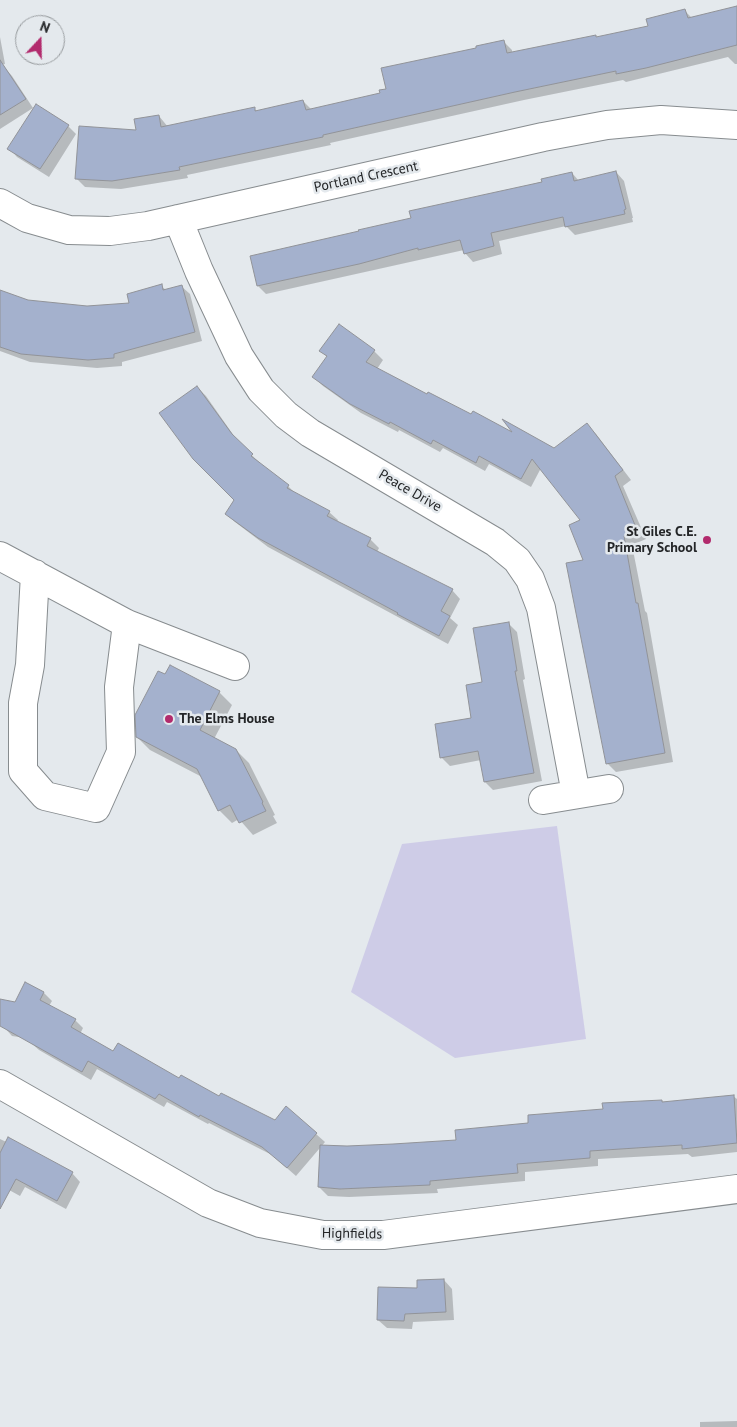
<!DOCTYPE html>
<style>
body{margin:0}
#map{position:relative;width:737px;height:1427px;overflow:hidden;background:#e4e9ed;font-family:"PT Sans",sans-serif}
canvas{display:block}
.north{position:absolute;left:15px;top:15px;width:50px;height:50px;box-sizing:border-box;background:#e4e9ed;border:1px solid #979b9e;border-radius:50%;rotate:21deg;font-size:14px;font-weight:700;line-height:20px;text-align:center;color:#232527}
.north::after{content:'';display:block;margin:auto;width:18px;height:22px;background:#b22b6d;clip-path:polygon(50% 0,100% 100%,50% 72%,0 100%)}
</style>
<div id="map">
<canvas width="737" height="1427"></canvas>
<div class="north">N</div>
</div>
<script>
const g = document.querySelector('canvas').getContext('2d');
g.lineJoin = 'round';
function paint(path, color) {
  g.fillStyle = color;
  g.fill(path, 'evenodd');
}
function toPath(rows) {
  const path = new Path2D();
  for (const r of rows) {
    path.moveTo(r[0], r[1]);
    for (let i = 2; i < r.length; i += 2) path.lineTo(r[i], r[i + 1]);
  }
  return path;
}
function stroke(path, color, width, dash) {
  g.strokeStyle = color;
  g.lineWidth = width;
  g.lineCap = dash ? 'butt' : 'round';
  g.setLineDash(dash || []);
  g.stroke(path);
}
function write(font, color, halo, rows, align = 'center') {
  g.font = font + ' "PT Sans",sans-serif';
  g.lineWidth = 5;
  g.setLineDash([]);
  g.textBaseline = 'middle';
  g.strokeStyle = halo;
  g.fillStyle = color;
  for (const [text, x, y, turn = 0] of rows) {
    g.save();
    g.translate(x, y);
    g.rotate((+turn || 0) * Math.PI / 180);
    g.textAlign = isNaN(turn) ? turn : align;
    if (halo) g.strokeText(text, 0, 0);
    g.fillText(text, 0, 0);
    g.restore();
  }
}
const green = toPath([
 [557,826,586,1039,455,1058,351,992,402,844]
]);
const shadow = toPath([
 [737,9,737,64,735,64,728,57,626,82,623,80,524,100,330,143,331,145,187,175,188,178,121,189,85,187,77,179,137,131,159,116,168,127,254,108,257,112,303,101,312,110,382,94,388,89,478,49,503,41,512,50,512,53,595,36,597,38,649,27,685,11,692,18],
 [0,37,5,64,0,65],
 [4,67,12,76,33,108,0,129,0,70],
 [68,126,76,134,49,177,17,157,9,148],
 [616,172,624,181,633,218,632,218,633,222,575,235,566,226,499,241,502,254,473,262,465,253,464,250,266,294,258,286,412,218,572,173,579,181],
 [161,286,166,290,181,286,190,294,202,341,122,362,122,366,97,368,30,362,0,351,0,291,28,301,87,307,131,304],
 [321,351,374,351,383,360,377,369,428,395,516,436,554,449,587,425,596,434,631,480,623,486,646,539,632,545,645,611,647,613,673,762,616,772,607,763,582,521,541,468,531,487,489,464,485,471,443,448,440,452,399,430,398,432,361,413,323,386,314,377,328,358],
 [197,387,206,396,239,443,260,463,259,464,288,486,297,495,329,512,338,520,337,522,370,539,379,548,377,552,452,590,460,599,450,618,458,625,448,644,268,547,235,522,226,514,236,500],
 [508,623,517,632,525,679,523,680,542,781,493,790,485,782,481,760,450,766,441,757,473,719,484,683],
 [219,692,232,705,214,739,236,750,249,763,275,815,273,816,277,823,253,835,239,819,232,823,219,810,202,777,150,750,137,737],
 [44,993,52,1001,49,1006,75,1020,83,1028,80,1034,113,1053,179,1080,275,1122,316,1134,325,1142,296,1176,272,1155,209,1123,208,1124,167,1102,164,1107,97,1069,91,1080,39,1050,30,1042,32,1039,12,1036,4,1027],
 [733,1096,737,1099,737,1152,692,1157,688,1154,598,1159,598,1166,525,1172,525,1181,437,1189,438,1193,349,1197,328,1196,319,1187,347,1147,457,1141,530,1125,604,1110,662,1101,664,1103],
 [0,1139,72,1173,80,1182,66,1209,25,1187,20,1196,0,1185],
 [444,1280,452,1289,454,1320,413,1322,412,1329,387,1328,378,1320,419,1289],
 [737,1421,737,1427,700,1427,700,1422]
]);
const building = toPath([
 [737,6,737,45,646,68,616,74,616,71,515,92,323,135,323,137,179,167,180,170,112,181,75,179,79,126,136,130,134,119,159,115,161,127,255,107,255,111,303,100,306,110,380,93,379,90,386,89,381,68,476,48,476,46,504,40,507,53,596,35,596,37,648,26,646,19,685,9,688,18,737,6],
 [0,60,26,99,0,115,0,60],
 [36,104,69,125,40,169,7,149,36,104],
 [616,171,626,209,624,210,625,214,565,227,563,217,491,233,494,246,464,254,460,240,418,250,418,248,359,264,257,286,250,256,359,231,358,230,411,218,409,211,542,182,541,179,572,172,574,181,616,171],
 [162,284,163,290,182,285,195,332,114,354,114,358,88,360,21,354,0,347,0,290,28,300,87,306,129,303,127,294,162,284],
 [339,324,375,350,366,362,427,394,428,392,471,414,473,411,512,432,502,419,554,448,587,423,613,457,623,470,615,476,637,530,624,536,636,603,638,603,665,753,606,764,566,563,583,560,569,525,580,520,532,459,521,479,479,456,476,463,433,440,431,444,390,422,389,424,350,404,312,377,327,356,319,351,339,324],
 [197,386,232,434,253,454,251,456,289,485,287,488,330,511,327,516,371,538,367,546,453,589,441,611,450,616,439,636,397,614,398,613,258,538,225,514,234,500,193,459,159,413,197,386],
 [509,622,517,671,515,671,534,773,484,782,478,751,440,758,435,724,471,718,466,685,482,682,473,628,509,622],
 [170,665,220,691,200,730,236,749,263,802,262,803,266,811,239,823,230,805,218,811,197,769,136,737,135,715,158,671,165,674,170,665],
 [25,982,44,992,40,1000,76,1019,71,1027,113,1051,118,1043,179,1078,181,1075,219,1096,221,1093,275,1120,286,1106,317,1133,287,1168,262,1147,200,1115,199,1117,159,1094,155,1099,88,1061,82,1072,0,1026,0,999,15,1002,25,982],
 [734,1095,737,1143,682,1149,682,1145,590,1151,590,1158,517,1164,518,1173,430,1181,430,1185,340,1189,318,1187,320,1145,347,1146,393,1144,456,1140,455,1130,528,1123,528,1115,603,1109,602,1103,662,1100,662,1102,734,1095],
 [8,1137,73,1172,57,1201,16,1179,0,1209,0,1153,8,1137],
 [444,1279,446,1312,405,1314,404,1321,377,1320,378,1287,417,1288,417,1280,444,1279]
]);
const minor = toPath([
 [0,203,27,218,69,230,110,231,148,226,543,137,607,125,661,120,737,125],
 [178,219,199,271,239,356,261,390,286,415,310,433,495,542,517,560,530,579,541,608,576,794],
 [0,556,127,624,235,666],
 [35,574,30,665,23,703,23,771,45,796,96,808,121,752,119,687,127,624],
 [543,800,609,789],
 [0,1084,208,1203,260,1223,323,1235,383,1235,737,1189]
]);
const markers = [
 [707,540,5,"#b22b6d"],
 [169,719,5,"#b22b6d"]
];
const streetNames = [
 ["Portland Crescent",366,177,-12],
 ["Peace Drive",410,491,30],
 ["Highfields",352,1234,1]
];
const poiNames = [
 ["St Giles C.E.",697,532],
 ["Primary School",697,548],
 ["The Elms House",179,719,"left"]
];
paint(green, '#cecce7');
paint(shadow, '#0003');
paint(building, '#a4b1cd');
stroke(building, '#919398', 1);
stroke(minor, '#878c8f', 30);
stroke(minor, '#fff', 28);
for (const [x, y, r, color] of markers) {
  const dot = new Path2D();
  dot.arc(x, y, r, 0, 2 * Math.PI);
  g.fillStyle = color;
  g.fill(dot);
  stroke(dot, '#e4e9ed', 2);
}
write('14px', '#232527', '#e4e9ed', streetNames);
write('bold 14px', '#232527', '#e4e9ed', poiNames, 'right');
</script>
